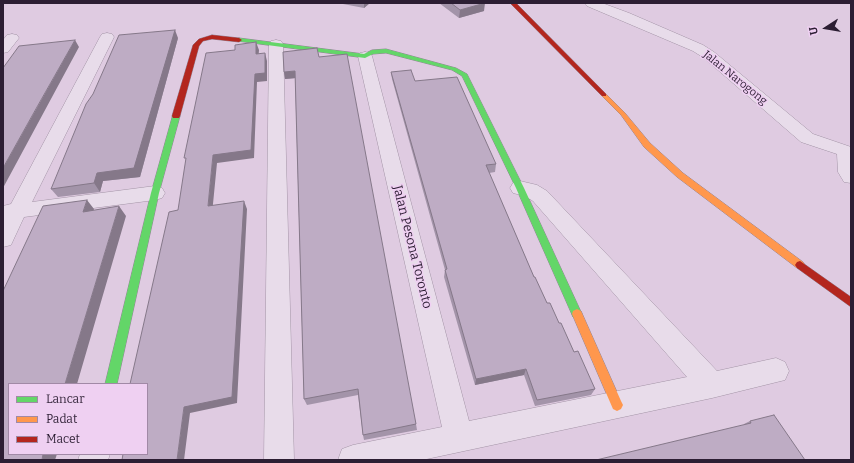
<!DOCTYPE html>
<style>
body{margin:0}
#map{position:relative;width:854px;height:463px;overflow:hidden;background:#dfcbe1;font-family:Bitter,serif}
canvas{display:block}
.frame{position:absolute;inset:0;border:4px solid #2c1e33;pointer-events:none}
.legend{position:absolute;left:8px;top:383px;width:140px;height:72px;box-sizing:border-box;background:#efd0f2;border:1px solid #a189a6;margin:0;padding:5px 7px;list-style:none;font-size:12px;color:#2c1e33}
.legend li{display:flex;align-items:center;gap:8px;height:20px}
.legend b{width:20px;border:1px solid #a189a6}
.north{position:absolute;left:806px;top:8px;width:40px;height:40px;-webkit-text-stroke:3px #efd0f2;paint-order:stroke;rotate:258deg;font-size:11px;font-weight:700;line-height:16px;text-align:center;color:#2c1e33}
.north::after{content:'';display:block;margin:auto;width:14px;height:18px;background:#2c1e33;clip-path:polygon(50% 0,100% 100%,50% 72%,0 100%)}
</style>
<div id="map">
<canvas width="854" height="463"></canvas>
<div class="frame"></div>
<ul class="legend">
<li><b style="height:5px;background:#63d668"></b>Lancar</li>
<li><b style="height:5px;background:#ff974d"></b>Padat</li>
<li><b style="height:5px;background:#b3261e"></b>Macet</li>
</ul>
<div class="north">U</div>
</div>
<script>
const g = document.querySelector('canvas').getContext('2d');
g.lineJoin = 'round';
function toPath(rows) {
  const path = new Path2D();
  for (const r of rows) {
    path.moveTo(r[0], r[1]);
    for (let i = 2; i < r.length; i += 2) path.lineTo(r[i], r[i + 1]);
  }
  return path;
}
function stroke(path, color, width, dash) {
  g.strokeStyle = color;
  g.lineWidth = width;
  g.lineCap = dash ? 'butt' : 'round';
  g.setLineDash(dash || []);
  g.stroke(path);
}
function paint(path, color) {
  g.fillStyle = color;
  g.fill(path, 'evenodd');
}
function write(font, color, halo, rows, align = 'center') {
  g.font = font + ' Bitter,serif';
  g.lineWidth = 3;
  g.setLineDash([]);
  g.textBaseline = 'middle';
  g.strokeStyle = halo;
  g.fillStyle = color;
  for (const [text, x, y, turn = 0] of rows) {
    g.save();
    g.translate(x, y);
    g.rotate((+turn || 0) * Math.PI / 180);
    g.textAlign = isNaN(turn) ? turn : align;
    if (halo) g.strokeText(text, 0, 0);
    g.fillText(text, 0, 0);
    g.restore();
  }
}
const street = toPath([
 [585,3,602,3,629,13,703,45,714,52,813,134,851,147,851,183,844,182,838,172,837,154,801,142,704,58,693,51,587,6,585,3],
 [107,33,112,34,114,37,32,202,155,186,162,188,165,193,162,198,155,200,24,217,11,245,3,247,3,206,11,204,100,37,102,34,107,33],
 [12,34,17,35,19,38,8,52,3,53,3,40,7,35,12,34],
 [276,40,281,41,283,44,294,460,264,460,269,44,271,41,276,40],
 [365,52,370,53,372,56,469,421,687,377,533,201,525,196,513,193,510,188,513,183,520,181,537,185,547,191,717,371,776,358,785,362,789,371,785,380,712,398,422,460,338,460,342,449,353,445,442,427,358,56,360,53,365,52],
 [80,454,110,454,108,460,78,460,80,454]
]);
const fast = toPath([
 [239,38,364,54,372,50,386,49,456,68,467,74,524,188,582,314,581,317,577,319,573,317,516,188,462,76,452,70,386,53,373,54,365,58,237,41,237,39,239,38],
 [173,114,179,114,180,116,159,193,117,384,105,384,151,193,173,114]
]);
const slow = toPath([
 [604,93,606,94,625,113,650,143,683,173,803,262,805,265,803,268,797,268,677,177,644,147,621,115,601,95,604,93],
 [577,309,581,311,621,401,623,405,621,409,617,411,613,409,572,314,573,311,577,309]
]);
const jam = toPath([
 [510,3,516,3,606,94,606,96,602,96,510,3],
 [212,35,239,38,242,40,239,42,212,39,203,41,199,46,180,116,179,118,173,118,172,116,193,45,199,39,212,35],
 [800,261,851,297,851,307,797,268,795,265,797,262,800,261]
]);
const wall = toPath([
 [343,3,370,3,364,8,343,4],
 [439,3,484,3,484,11,459,18],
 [178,38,140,177,103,181,100,192,58,197,51,189],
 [319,57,416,424,417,430,364,440,363,435,358,395,307,405,304,399,295,78,285,79,284,72],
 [391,72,415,81,496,164,495,172,489,173,534,277,547,303,559,323,574,352,595,389,591,395,535,406,524,375,475,385,444,277,445,270,392,79],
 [750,421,805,460,744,424]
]);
const shadedWall = toPath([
 [364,3,370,3,364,8],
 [485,3,484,11,459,18,460,10],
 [175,30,178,38,140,177,103,181,100,192,94,183,97,173],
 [75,40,79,47,3,188,3,168],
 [256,42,259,50,258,62,256,54],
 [265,53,267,61,267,81,257,82,254,158,217,163,212,214,208,206,213,155],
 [295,71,297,78,285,79,284,72],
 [87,200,94,209,91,221,83,212],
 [244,201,247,209,237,403,190,413,184,460,177,460,184,407],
 [119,206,126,216,77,384,65,384],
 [526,369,524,375,475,385,476,379],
 [43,454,57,454,55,460,42,460]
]);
const building = toPath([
 [451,3,485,3,460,10,451,3],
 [175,30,134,168,97,173,94,183,51,189,86,104,93,94,119,35,175,30],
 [75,40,37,107,3,168,3,68,19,46,75,40],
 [256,42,256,54,265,53,265,73,255,74,251,150,213,155,208,206,244,201,232,397,184,407,177,460,122,460,123,454,147,454,147,384,130,384,169,212,178,210,186,158,184,158,206,53,235,50,235,45,256,42],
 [317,48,319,57,347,54,416,424,363,435,358,389,304,399,295,71,284,72,283,52,317,48],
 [411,70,415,81,457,77,496,164,486,165,534,277,535,277,547,303,550,303,559,323,561,323,574,352,578,351,595,389,537,400,526,369,476,379,445,270,447,269,391,72,411,70],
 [87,200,83,212,119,206,65,384,9,384,9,454,43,454,42,460,3,460,3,291,43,206,87,200],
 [774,415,805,460,596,460,751,423,750,421,774,415]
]);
const farStreetnames = [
 ["Jalan Narogong",735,78,39]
];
const streetNames = [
 ["Jalan Pesona Toronto",412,247,76]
];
stroke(street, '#a394a6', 1);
stroke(fast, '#938496', 1);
stroke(slow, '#938496', 1);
stroke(jam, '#938496', 1);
paint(street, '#e8dcea');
paint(fast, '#63d668');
paint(slow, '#ff974d');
paint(jam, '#b3261e');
paint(wall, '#a394a9');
paint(shadedWall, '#857889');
paint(building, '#beacc4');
stroke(building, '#857889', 1);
write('11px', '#2c1e33', '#efd0f2', farStreetnames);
write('13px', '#2c1e33', '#efd0f2', streetNames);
</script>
